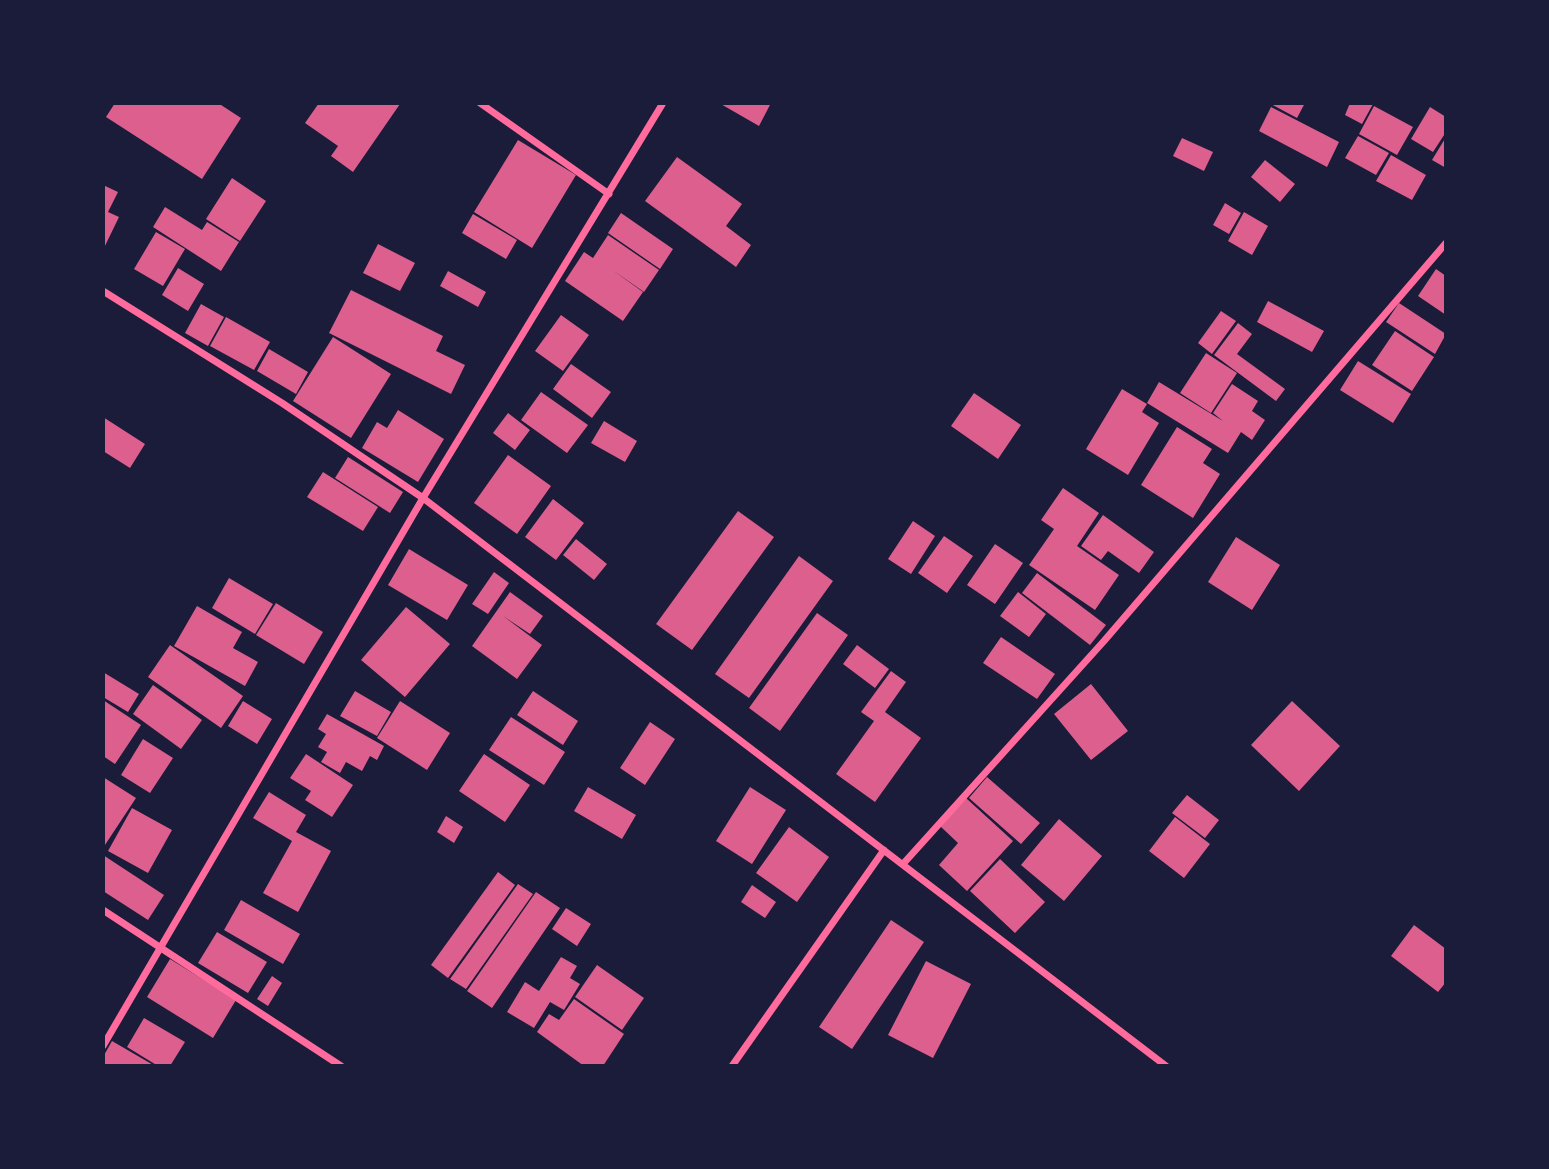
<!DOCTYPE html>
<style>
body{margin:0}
#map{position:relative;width:1549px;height:1169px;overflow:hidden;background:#1b1b3a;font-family:"Crimson Pro",serif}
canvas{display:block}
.frame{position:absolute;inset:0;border:105px solid #1b1b3a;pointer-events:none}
</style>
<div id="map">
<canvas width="1549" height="1169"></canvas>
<div class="frame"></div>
</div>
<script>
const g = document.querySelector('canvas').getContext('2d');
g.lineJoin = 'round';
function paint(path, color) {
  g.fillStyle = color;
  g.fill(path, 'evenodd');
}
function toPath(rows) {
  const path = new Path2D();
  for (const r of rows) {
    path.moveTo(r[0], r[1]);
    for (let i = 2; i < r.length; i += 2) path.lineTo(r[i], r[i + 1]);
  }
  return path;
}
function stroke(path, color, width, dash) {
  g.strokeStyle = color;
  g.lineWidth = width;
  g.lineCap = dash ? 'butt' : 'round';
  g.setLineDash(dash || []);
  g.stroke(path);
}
const building = toPath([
 [115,103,218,103,241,118,202,179,106,117],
 [319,103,398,103,400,104,353,172,331,156,338,146,305,123],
 [719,103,771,103,759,126],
 [1269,103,1305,103,1297,118],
 [1350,103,1373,104,1362,124,1345,115],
 [1374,106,1413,127,1397,155,1359,134],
 [1271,107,1339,142,1327,167,1259,131],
 [1430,107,1446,117,1446,132,1433,152,1411,139],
 [1358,136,1389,153,1376,175,1345,158],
 [1446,137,1446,168,1432,160],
 [1182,138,1213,152,1204,171,1173,156],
 [518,140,576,175,532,248,474,212],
 [1391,155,1426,175,1412,200,1376,181],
 [677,157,742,204,726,226,751,245,736,267,645,201],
 [1265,160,1295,184,1280,202,1251,177],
 [232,178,266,201,240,241,206,219],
 [103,185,118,192,108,212,119,217,103,250],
 [1225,203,1241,213,1229,234,1213,225],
 [165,207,202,230,207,222,239,242,221,271,153,227],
 [1244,212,1268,226,1252,255,1228,241],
 [621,213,673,249,660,269,608,233],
 [473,214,517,240,506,259,462,233],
 [156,232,185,249,163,286,134,269],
 [608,235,659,270,644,292,611,269,643,292,623,321,565,281,584,252,593,258],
 [378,244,415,263,400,291,363,273],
 [178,268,204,284,188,311,162,295],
 [1436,269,1446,276,1446,315,1418,296],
 [448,271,486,292,478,307,440,286],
 [351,290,443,336,436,351,465,365,451,394,329,333],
 [1268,301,1324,331,1312,352,1257,322],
 [1399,303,1446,334,1435,354,1386,322],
 [201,304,224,317,208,346,185,333],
 [1221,311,1236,321,1212,354,1198,343],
 [561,315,589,335,563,371,535,351],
 [226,317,270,342,254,370,210,346],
 [1238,323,1252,334,1237,354,1285,389,1276,401,1214,355],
 [1395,331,1434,357,1412,391,1372,365],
 [333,337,391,374,351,438,293,401],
 [269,349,308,372,296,394,257,371],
 [1206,353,1237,373,1211,413,1180,393],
 [1358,361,1411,394,1393,423,1340,390],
 [571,364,611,392,592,418,553,389],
 [1159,382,1223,421,1213,413,1232,384,1258,401,1252,411,1265,420,1252,440,1241,432,1228,453,1147,403],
 [1122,389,1147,404,1142,412,1159,423,1128,475,1086,449],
 [541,392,588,425,567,453,521,420],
 [974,393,1021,425,998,459,951,426],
 [398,410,444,439,418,482,362,448,377,422,387,428],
 [508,413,530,430,515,450,493,433],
 [103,417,145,444,130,468,103,451],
 [604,421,637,441,625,462,591,443],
 [1177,427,1212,449,1203,463,1220,474,1193,518,1141,485],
 [508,455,551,486,517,534,474,503],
 [348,457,403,492,390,513,335,478],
 [323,472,378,507,363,531,307,497],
 [1063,488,1099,513,1077,546,1119,575,1095,610,1029,565,1054,529,1041,520],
 [553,499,584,523,556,560,525,537],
 [738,511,774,537,692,650,656,624],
 [1103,515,1154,552,1139,573,1108,551,1101,560,1081,546],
 [913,521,935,536,911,574,888,559],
 [944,536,973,556,947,593,918,573],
 [1236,537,1280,565,1252,610,1208,582],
 [576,539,607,564,594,580,563,555],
 [995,544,1023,563,995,604,967,585],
 [409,549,468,585,447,620,388,585],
 [799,556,833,581,749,698,715,674],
 [494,572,509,583,488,614,472,604],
 [1037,573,1106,625,1090,645,1022,593],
 [229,578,273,604,255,634,212,608],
 [510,592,543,616,530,634,503,616,542,645,517,679,472,646],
 [1018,592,1046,614,1029,637,1000,616],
 [276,603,323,632,304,664,256,635],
 [197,606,242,632,233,648,258,662,245,686,174,646],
 [406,607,450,644,405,697,361,660],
 [817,613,848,635,780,731,749,708],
 [1001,637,1055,674,1037,699,983,663],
 [170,645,243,696,221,728,148,677],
 [857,645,889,669,875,688,843,664],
 [891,671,906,682,885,712,921,738,875,802,836,774,874,721,861,712],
 [103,672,139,694,128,712,103,697],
 [1091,684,1128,731,1091,760,1054,714],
 [153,685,202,720,181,749,133,714],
 [355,691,391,712,377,736,340,716],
 [533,691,578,721,563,745,517,715],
 [103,700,141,725,115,764,103,756],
 [243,701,272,719,257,744,228,726],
 [400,701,450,733,427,770,377,738],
 [1292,701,1340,746,1299,791,1251,745],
 [327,714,384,746,377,760,370,756,362,771,346,762,340,773,321,762,327,752,318,747,326,734,318,729],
 [511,717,565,752,544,785,489,750],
 [650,722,675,739,645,785,620,768],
 [143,739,173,758,150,793,121,775],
 [306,754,353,785,332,817,305,800,311,791,290,778],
 [484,754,530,785,505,822,459,791],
 [103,777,136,798,103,848],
 [987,777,1040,823,1021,844,969,798],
 [588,787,636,815,622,839,574,811],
 [750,787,786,810,752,864,716,841],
 [269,792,306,815,296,832,331,851,298,912,263,893,292,841,253,818],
 [1187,795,1219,820,1205,838,1172,813],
 [966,798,1013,841,967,891,939,865,958,843,940,826],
 [132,808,172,830,148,873,108,851],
 [446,816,463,827,454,843,437,832],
 [1175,817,1210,844,1184,878,1149,851],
 [1059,819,1102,856,1064,901,1021,865],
 [789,827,829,857,797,902,756,873],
 [103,855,164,895,148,920,103,891],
 [1000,859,1045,902,1015,933,970,891],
 [498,872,515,885,448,978,431,965],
 [518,884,533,894,466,989,450,979],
 [752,885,776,902,765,918,741,902],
 [536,892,560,908,492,1008,467,991],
 [241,900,300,934,283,964,224,930],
 [566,908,591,924,577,946,552,929],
 [891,920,924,942,852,1049,819,1027],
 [1414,925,1446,949,1446,982,1438,992,1391,956],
 [217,932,267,962,248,993,198,963],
 [561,957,577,966,570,978,580,984,564,1010,550,1002,534,1028,507,1012,525,982,539,991],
 [170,959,236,1000,213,1038,147,997],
 [926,961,971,984,933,1058,888,1035],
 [597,965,644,998,622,1030,575,997],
 [272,976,282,983,268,1006,257,999],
 [574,999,624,1034,603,1066,584,1066,537,1032,549,1014,559,1020],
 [144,1018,185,1042,170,1066,158,1066,127,1047],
 [112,1041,155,1066,103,1066,103,1057]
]);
const minor = toPath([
 [480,103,609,194],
 [103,291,282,403,423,498,1166,1066],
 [903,864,1104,641,1446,243],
 [103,910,341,1066],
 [103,1046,423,498,663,103],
 [732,1066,884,850]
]);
paint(building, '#dd5f8e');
stroke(minor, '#ff6b9d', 7);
</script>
